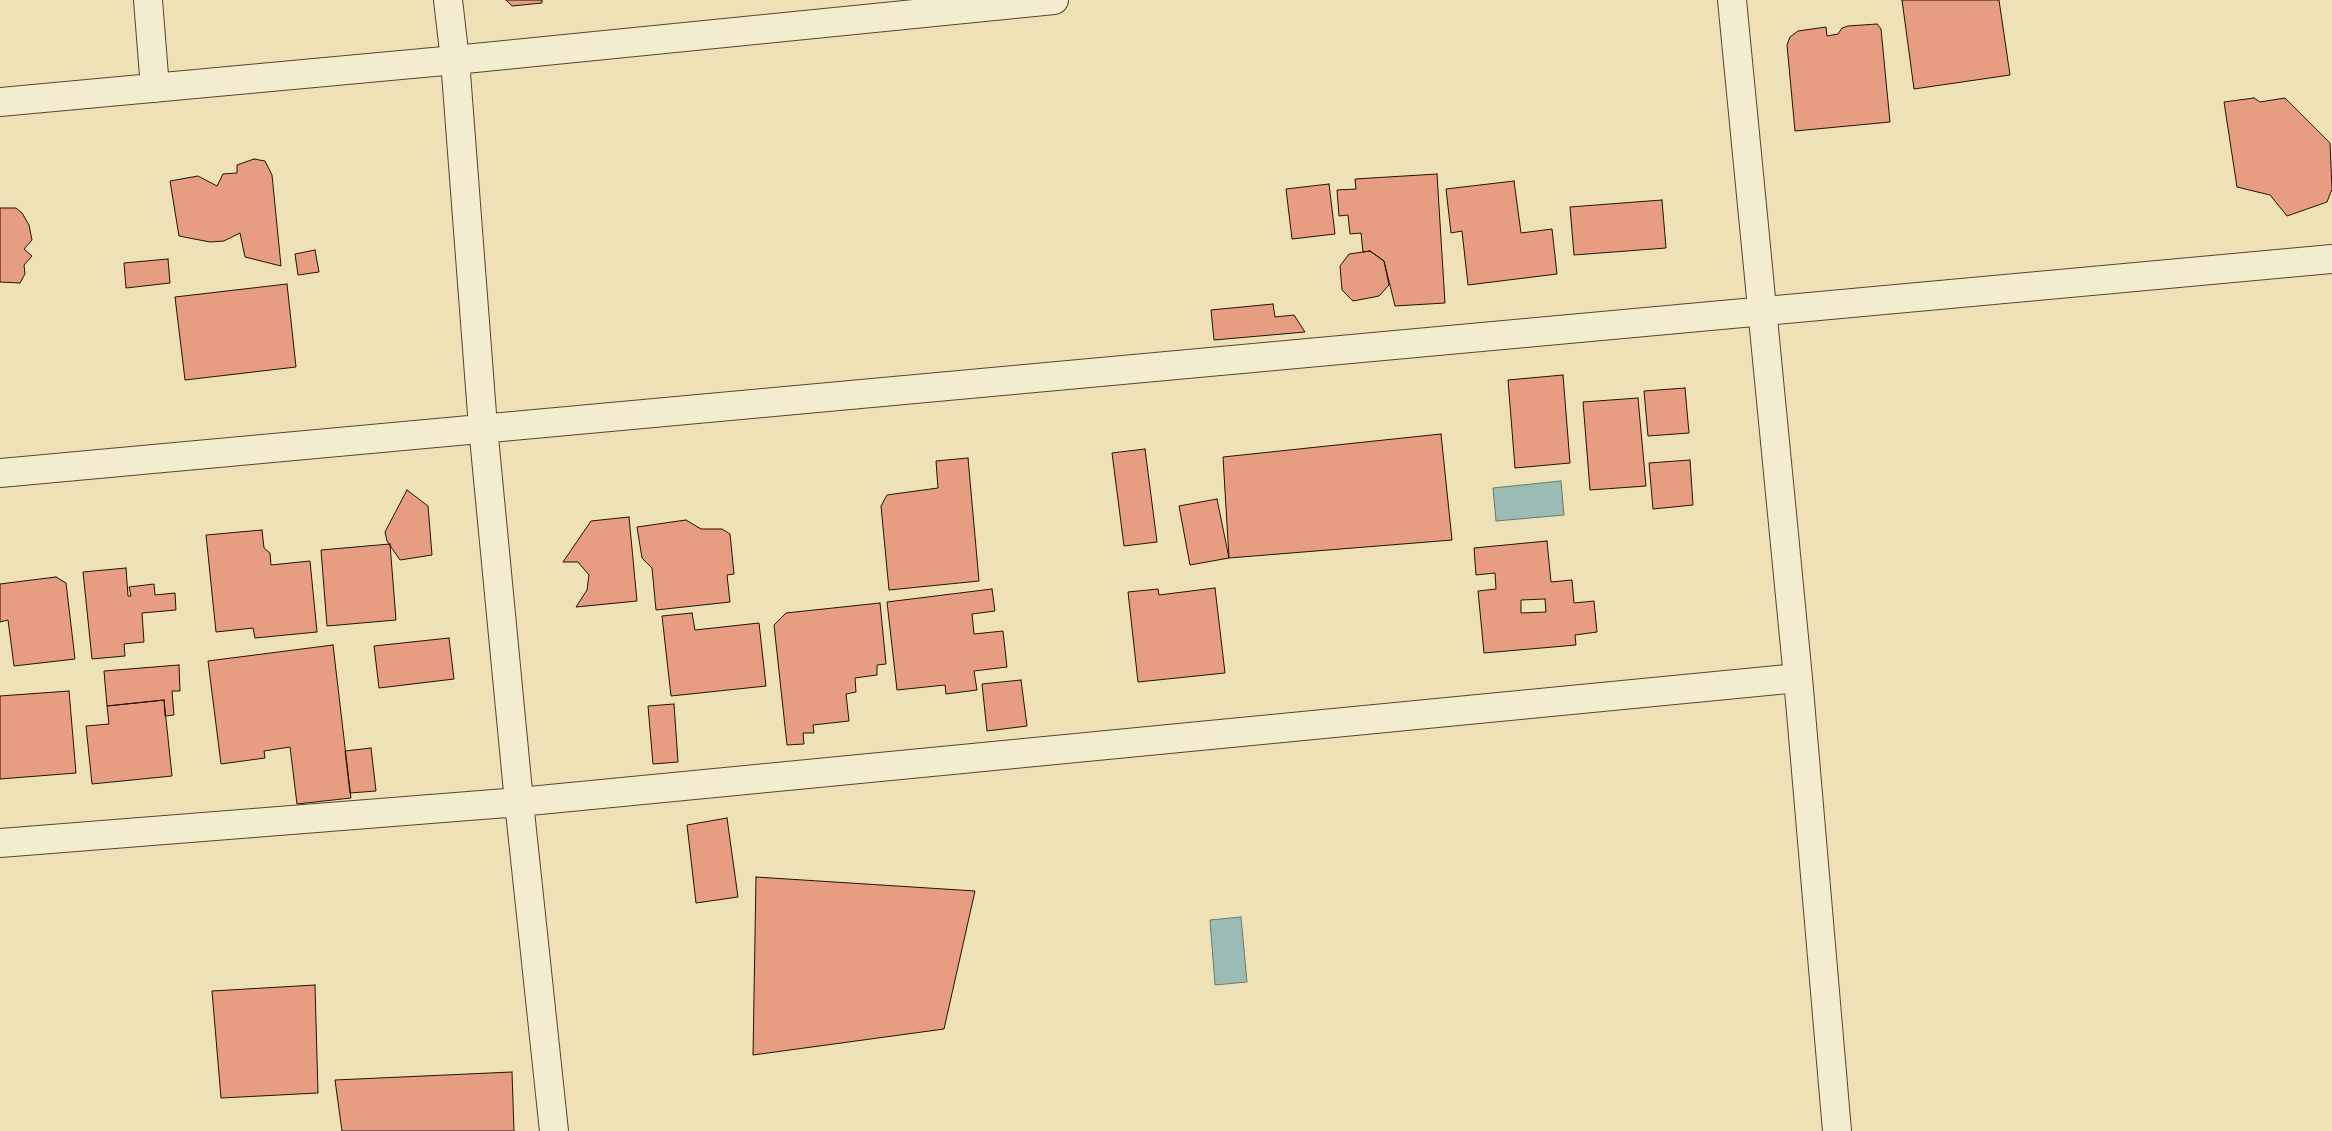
<!DOCTYPE html>
<style>
body{margin:0}
canvas{display:block;background:#eee1b5}
</style>
<canvas width="2332" height="1131"></canvas>
<script>
const g = document.querySelector('canvas').getContext('2d');
g.lineJoin = 'round';
function paint(path, color) {
  g.fillStyle = color;
  g.fill(path, 'evenodd');
}
function toPath(rows) {
  const path = new Path2D();
  for (const r of rows) {
    path.moveTo(r[0], r[1]);
    for (let i = 2; i < r.length; i += 2) path.lineTo(r[i], r[i + 1]);
  }
  return path;
}
function stroke(path, color, width, dash) {
  g.strokeStyle = color;
  g.lineWidth = width;
  g.lineCap = dash ? 'butt' : 'round';
  g.setLineDash(dash || []);
  g.stroke(path);
}
const water = toPath([
 [1561,481,1564,515,1496,521,1493,488,1561,481],
 [1241,917,1247,982,1215,985,1210,920,1241,917]
]);
const building = toPath([
 [506,0,542,0,542,3,512,6,506,0],
 [1902,0,1999,0,2010,75,1914,89,1902,0],
 [1877,24,1881,29,1890,122,1795,131,1787,45,1790,37,1798,31,1826,27,1827,36,1838,34,1842,28,1848,26,1877,24],
 [2254,98,2260,102,2285,98,2330,143,2332,189,2327,202,2287,216,2270,195,2237,187,2224,102,2254,98],
 [254,159,265,161,272,175,281,266,245,257,240,233,224,241,210,242,179,236,170,181,198,176,217,186,223,174,237,173,237,165,254,159],
 [1437,174,1445,303,1395,306,1384,261,1370,251,1363,252,1361,233,1350,234,1348,215,1339,216,1337,190,1356,189,1355,179,1437,174],
 [1514,181,1521,233,1552,229,1557,274,1468,285,1462,231,1451,233,1446,189,1514,181],
 [1329,184,1335,234,1292,239,1286,189,1329,184],
 [1662,200,1666,248,1574,255,1570,207,1662,200],
 [0,208,16,208,22,213,29,225,32,240,24,249,32,256,24,265,25,274,20,283,0,282,0,208],
 [315,250,319,272,298,275,295,254,315,250],
 [1370,251,1384,261,1389,285,1379,296,1353,301,1342,290,1340,266,1349,254,1370,251],
 [168,259,170,283,126,288,124,263,168,259],
 [287,284,296,367,185,380,175,297,287,284],
 [1273,304,1275,317,1294,315,1305,332,1214,340,1211,310,1273,304],
 [1563,375,1570,463,1515,468,1508,380,1563,375],
 [1685,388,1689,433,1648,436,1644,391,1685,388],
 [1638,398,1646,486,1590,490,1583,402,1638,398],
 [1441,434,1452,540,1229,558,1223,457,1441,434],
 [1145,449,1157,542,1124,546,1112,453,1145,449],
 [968,458,979,581,889,590,881,506,887,495,938,488,936,461,968,458],
 [1690,460,1693,505,1653,509,1649,463,1690,460],
 [407,490,428,506,432,555,400,560,387,541,385,532,407,490],
 [1217,499,1229,558,1190,565,1179,506,1217,499],
 [629,517,637,601,576,607,587,590,589,575,578,562,563,562,591,521,629,517],
 [686,520,701,529,722,529,730,534,734,574,727,575,730,602,656,610,652,568,642,558,637,527,686,520],
 [262,530,264,548,270,553,271,565,310,561,317,632,255,638,253,628,216,632,206,535,262,530],
 [1547,541,1551,582,1572,580,1574,603,1594,601,1597,632,1575,635,1576,645,1484,653,1478,591,1496,589,1495,573,1476,575,1474,548,1547,541],
 [1545,599,1546,612,1521,613,1521,600,1545,599],
 [390,544,396,620,327,626,321,550,390,544],
 [126,568,128,596,131,596,129,587,154,584,155,595,175,593,176,610,142,613,144,642,124,644,125,656,92,659,83,572,126,568],
 [56,577,66,583,75,659,14,666,8,620,0,622,0,584,56,577],
 [1215,588,1225,673,1138,682,1128,592,1158,589,1159,595,1215,588],
 [992,589,995,611,972,614,974,634,1003,631,1007,667,974,671,977,690,946,694,945,685,897,690,887,602,992,589],
 [880,603,886,664,877,665,877,675,855,678,856,692,846,694,849,721,813,725,814,733,803,733,804,744,787,745,774,625,786,613,880,603],
 [692,613,695,630,759,623,766,686,671,696,662,616,692,613],
 [449,638,454,679,379,688,374,646,449,638],
 [333,645,351,798,297,804,290,747,264,751,265,758,221,764,208,661,333,645],
 [179,665,180,691,172,691,174,715,165,716,164,700,107,706,104,671,179,665],
 [1021,680,1027,726,987,731,982,684,1021,680],
 [69,691,76,773,0,779,0,696,69,691],
 [164,700,172,776,92,784,86,726,109,724,107,706,164,700],
 [674,704,678,762,653,764,648,706,674,704],
 [371,748,376,791,350,793,345,751,371,748],
 [727,818,738,897,696,903,687,825,727,818],
 [756,877,975,891,944,1029,753,1055,756,877],
 [315,985,318,1093,221,1098,212,991,315,985],
 [512,1072,514,1131,342,1131,335,1080,512,1072]
]);
const minor = toPath([
 [148,0,155,88],
 [448,0,455,60,483,427,519,802,554,1131],
 [1732,0,1798,678,1837,1131],
 [0,102,455,60,1054,0],
 [0,473,2332,259],
 [0,843,519,802,1798,678]
]);
paint(water, '#9bbcb5');
stroke(water, '#6b786d', 1);
paint(building, '#e69d81');
stroke(building, '#241301', 1);
stroke(minor, '#56462e', 30);
stroke(minor, '#f4eccf', 28);
</script>
